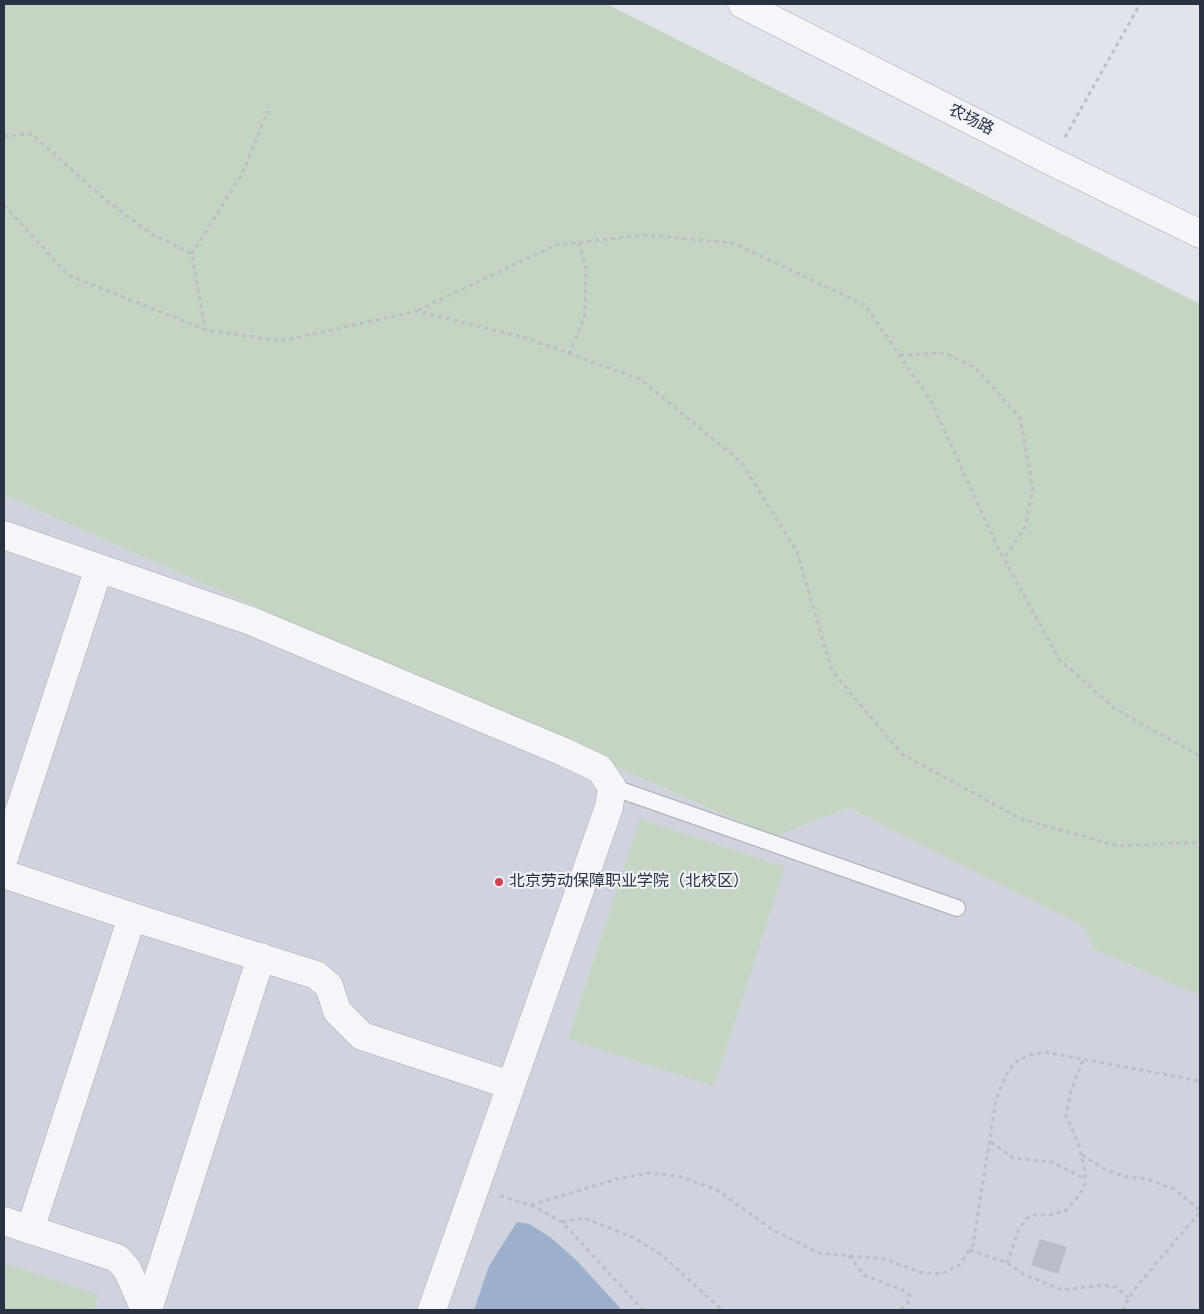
<!DOCTYPE html>
<meta charset="utf-8">
<style>
body{margin:0}
#map{position:relative;width:1204px;height:1314px;overflow:hidden;background:#e2e4eb;font-family:"Space Grotesk",sans-serif}
canvas{display:block}
.frame{position:absolute;inset:0;border:5px solid #293143;pointer-events:none}
</style>
<div id="map">
<canvas width="1204" height="1314"></canvas>
<div class="frame"></div>
</div>
<script>
const g = document.querySelector('canvas').getContext('2d');
g.lineJoin = 'round';
function paint(path, color) {
  g.fillStyle = color;
  g.fill(path, 'evenodd');
}
function toPath(rows) {
  const path = new Path2D();
  for (const r of rows) {
    path.moveTo(r[0], r[1]);
    for (let i = 2; i < r.length; i += 2) path.lineTo(r[i], r[i + 1]);
  }
  return path;
}
function stroke(path, color, width, dash) {
  g.strokeStyle = color;
  g.lineWidth = width;
  g.lineCap = dash ? 'butt' : 'round';
  g.setLineDash(dash || []);
  g.stroke(path);
}
function write(font, color, halo, rows, align = 'center') {
  g.font = font + ' "Space Grotesk","Noto Sans SC",sans-serif';
  g.lineWidth = 4;
  g.setLineDash([]);
  g.textBaseline = 'middle';
  g.strokeStyle = halo;
  g.fillStyle = color;
  for (const [text, x, y, turn = 0] of rows) {
    g.save();
    g.translate(x, y);
    g.rotate((+turn || 0) * Math.PI / 180);
    g.textAlign = isNaN(turn) ? turn : align;
    if (halo) g.strokeText(text, 0, 0);
    g.fillText(text, 0, 0);
    g.restore();
  }
}
const built = toPath([
 [4,495,774,837,848,808,1084,927,1094,949,1200,996,1200,1310,4,1310]
]);
const green = toPath([
 [4,4,607,4,1200,304,1200,996,1094,949,1084,927,848,808,774,837,4,495],
 [640,819,785,867,714,1086,568,1039],
 [4,1263,99,1295,94,1310,4,1310]
]);
const water = toPath([
 [517,1222,529,1224,550,1237,576,1260,622,1310,474,1310,489,1266]
]);
const building = toPath([
 [1040,1239,1067,1247,1058,1274,1031,1265]
]);
const path = toPath([
 [4,136,32,134,102,197,150,233,192,254,205,329],
 [1065,137,1140,4],
 [4,205,68,275,206,330,281,341,417,311,526,338,640,379,741,462,797,552,832,671,902,754,1021,819,1118,846,1200,842],
 [192,254,242,174,268,111],
 [418,310,556,245,644,235,733,243,865,305,931,401,998,548,1059,659,1115,709,1200,756],
 [569,354,585,315,586,267,579,243],
 [900,355,945,353,976,368,1020,418,1033,489,1025,527,1004,559],
 [991,1142,1013,1158,1052,1162,1085,1179],
 [1082,1155,1108,1171,1128,1177,1147,1179,1174,1189,1200,1210],
 [500,1196,531,1205,562,1222,643,1310],
 [531,1205,617,1179,649,1173,678,1176,717,1190,773,1230,819,1253,885,1259,920,1272,941,1274,959,1265,973,1245,996,1100,1005,1077,1014,1063,1029,1055,1045,1052,1200,1081],
 [562,1222,584,1218,632,1237,662,1255,722,1310],
 [970,1250,1007,1263,1025,1275,1063,1290,1102,1285,1116,1287,1129,1298],
 [849,1256,864,1275,903,1290,910,1296,908,1303,900,1310],
 [1007,1263,1019,1229,1026,1219,1035,1215,1049,1215,1065,1211,1079,1196,1085,1184,1085,1171,1078,1143,1066,1115,1071,1091,1084,1058],
 [1122,1310,1136,1287,1200,1212]
]);
const service = toPath([
 [612,787,957,908]
]);
const minor = toPath([
 [4,535,251,621,564,752,600,769,612,787,609,807,432,1310],
 [4,858,99,568],
 [4,874,148,922,316,975,329,986,337,1011,362,1036,510,1085],
 [4,1221,117,1258,127,1269,145,1310],
 [30,1230,132,917],
 [148,1310,261,957]
]);
const tertiary = toPath([
 [742,4,1051,161,1200,234]
]);
const markers = [
 [499,882,5,"#d2444f"]
];
const streetNames = [
 ["农场路",971,120,27]
];
const poiNames = [
 ["北京劳动保障职业学院（北校区）",509,882]
];
paint(built, '#d0d3dd');
paint(green, '#c6d5c3');
paint(water, '#9cafcb');
paint(building, '#b9bdc8');
stroke(service, '#a7abb5', 18);
stroke(minor, '#a7abb5', 29);
stroke(tertiary, '#a7abb5', 29);
stroke(path, '#bcbfc6', 3, [4, 4]);
stroke(service, '#f5f6f9', 16);
stroke(minor, '#f5f6f9', 28);
stroke(tertiary, '#f5f6f9', 28);
for (const [x, y, r, color] of markers) {
  const dot = new Path2D();
  dot.arc(x, y, r, 0, 2 * Math.PI);
  g.fillStyle = color;
  g.fill(dot);
  stroke(dot, '#f1f4f8', 2);
}
write('16px', '#293143', '#f1f4f8', streetNames);
write('16px', '#293143', '#f1f4f8', poiNames, 'left');
</script>
